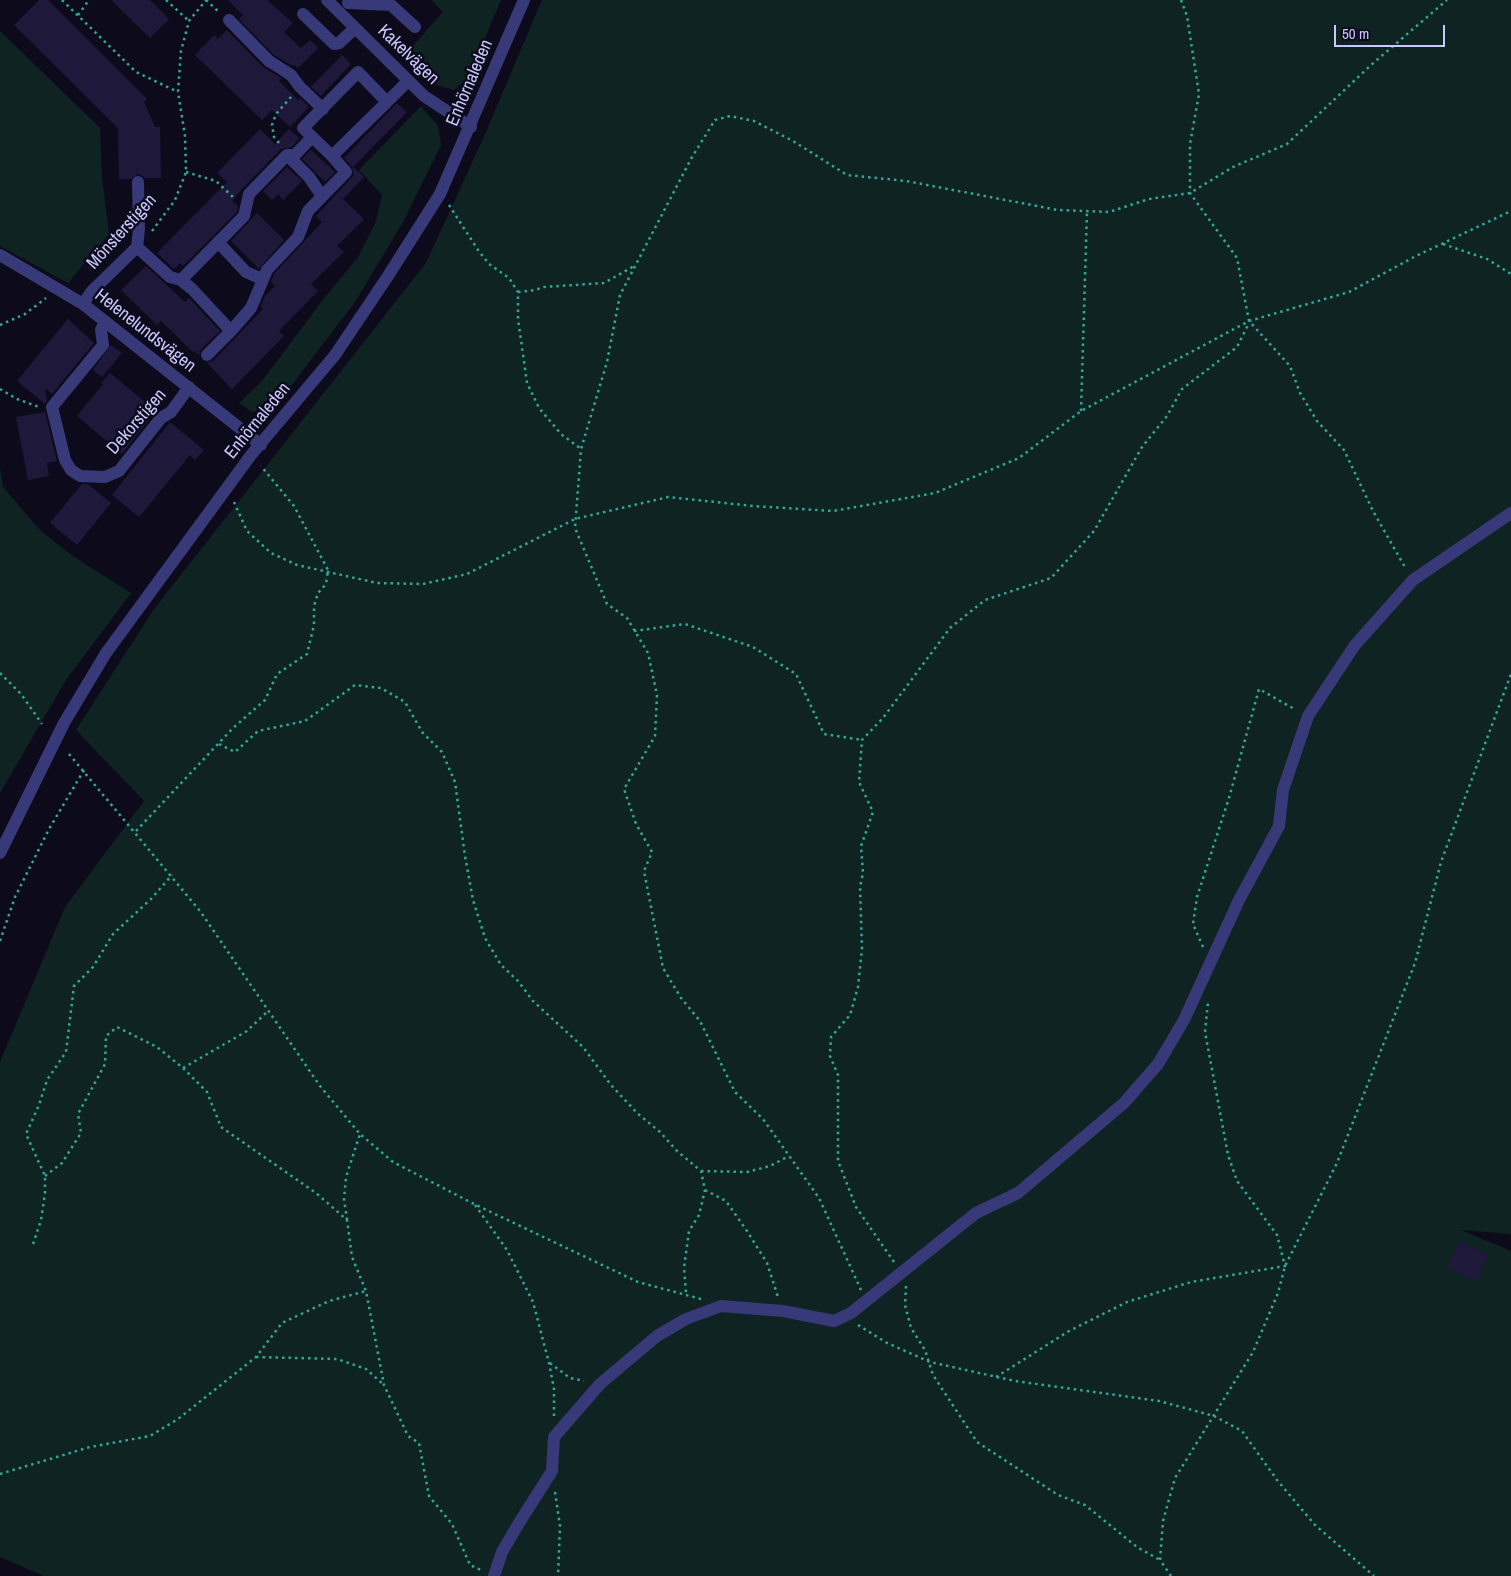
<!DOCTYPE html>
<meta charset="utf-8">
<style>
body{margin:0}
#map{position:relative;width:1511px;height:1576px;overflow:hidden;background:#0d0b1b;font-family:"Archivo Narrow",sans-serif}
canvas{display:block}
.scale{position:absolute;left:1334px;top:25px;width:111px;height:22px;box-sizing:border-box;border:2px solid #cbc7fd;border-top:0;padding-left:6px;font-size:15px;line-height:18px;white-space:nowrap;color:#cbc7fd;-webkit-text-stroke:4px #0d0b1b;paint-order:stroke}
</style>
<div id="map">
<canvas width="1511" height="1576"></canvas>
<div class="scale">50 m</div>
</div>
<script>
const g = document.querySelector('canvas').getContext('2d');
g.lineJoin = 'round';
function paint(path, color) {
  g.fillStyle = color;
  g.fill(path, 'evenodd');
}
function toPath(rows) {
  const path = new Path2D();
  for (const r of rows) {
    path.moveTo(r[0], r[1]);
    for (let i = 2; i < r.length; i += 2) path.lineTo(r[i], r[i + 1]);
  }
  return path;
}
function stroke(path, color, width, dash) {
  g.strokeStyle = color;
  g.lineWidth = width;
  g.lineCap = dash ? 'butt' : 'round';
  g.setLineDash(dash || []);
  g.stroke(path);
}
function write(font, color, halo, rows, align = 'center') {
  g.font = font + ' "Archivo Narrow",sans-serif';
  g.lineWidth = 5;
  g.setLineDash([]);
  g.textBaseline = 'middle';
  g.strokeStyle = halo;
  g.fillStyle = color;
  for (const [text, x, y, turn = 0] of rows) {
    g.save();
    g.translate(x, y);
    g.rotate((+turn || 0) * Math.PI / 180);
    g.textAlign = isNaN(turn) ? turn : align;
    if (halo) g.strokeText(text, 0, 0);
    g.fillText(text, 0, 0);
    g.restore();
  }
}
const green = toPath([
 [431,0,501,0,468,78,454,90,430,83,402,58,443,12],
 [542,0,1511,0,1511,1234,1461,1230,1511,1251,1511,1576,44,1576,0,1557,0,1062,65,907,144,801,76,730,154,609,426,263,483,139],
 [0,31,100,128,102,178,109,234,68,283,0,246],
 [421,106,438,126,441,145,403,222,355,302,275,407,252,412,239,403,262,381,322,301,358,257,375,224,382,195,359,170],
 [0,468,3,487,40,530,71,555,131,593,66,680,0,793]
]);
const building = toPath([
 [39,0,48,0,147,99,144,102,155,127,160,127,161,178,145,178,138,174,131,179,119,179,118,128,14,25],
 [111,0,150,0,169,19,150,38],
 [228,0,267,0,293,23,284,32,301,48,310,40,318,48,298,68,294,65,293,66,274,55,239,19,243,15],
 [227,30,263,67,281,78,279,81,298,100,300,98,309,107,290,127,272,110,262,120,195,55,214,35,218,39],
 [342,55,351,64,321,96,311,87],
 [397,103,407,112,353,167,364,177,343,199,364,219,337,246,344,252,311,284,318,291,279,331,284,336,232,389,207,363,213,361,263,309,261,306,265,296,275,286,271,282,274,274,322,222,316,216,354,175,352,167,344,158],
 [260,129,275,144,289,129,299,138,292,147,281,149,243,188,232,201,238,206,237,212,183,266,180,263,174,269,157,253,227,182,217,173],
 [311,150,335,172,325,182,302,159],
 [287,167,302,181,283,200,278,194,272,200,263,191],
 [257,213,284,240,259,269,231,241],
 [146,266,185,302,189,298,220,331,201,349,199,355,194,351,193,352,161,321,157,325,121,290],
 [68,319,94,343,52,394,45,388,47,400,45,404,17,381],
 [111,345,122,353,102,377,93,370],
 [110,373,156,411,122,454,77,416,103,384,101,383],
 [45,412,57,461,47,463,49,476,28,480,16,417],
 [170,422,204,450,195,460,190,455,139,517,112,495],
 [82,484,88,484,111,503,77,545,50,523],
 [1459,1241,1488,1254,1476,1281,1447,1268]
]);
const path = toPath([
 [62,0,136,72,178,92],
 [166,0,189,21],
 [206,0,220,13],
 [1181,0,1187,16,1199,94,1190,144,1190,193,1237,258,1249,321,1290,366,1300,393,1317,421,1344,450,1373,511,1406,569],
 [78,15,89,0],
 [279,143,274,137,272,125,276,114,291,97],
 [186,172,216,181,235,199],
 [449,205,478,250,489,264,509,278,518,292,518,319,527,383,539,408,561,434,581,449],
 [152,231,175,200,186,172,185,136,178,92,181,51,189,21,206,0],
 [1443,244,1487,259,1511,274],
 [518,292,535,290,544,287,604,283,636,265],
 [0,325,25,314,46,298],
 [0,389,17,399,39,407],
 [1081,411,1087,211],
 [234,502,247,531,271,553,297,565,377,583,423,584,467,574,575,519,668,497,753,506,833,511,935,493,1019,458,1081,411,1249,321,1349,292,1416,256,1511,211],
 [634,631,685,624,753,647,796,674,824,734,862,740],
 [0,673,21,694,42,724],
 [219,744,235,752,258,731,305,721,355,685,381,688,405,702,422,732,442,752,455,782,465,856,473,900,485,938,501,965,518,981,533,1001,583,1047,611,1085,637,1113,660,1132,677,1151,701,1171,705,1190,699,1215,689,1231,684,1268,686,1293],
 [69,754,200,911,320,1086,360,1134,393,1162,474,1204,638,1282,701,1299],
 [136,831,233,728,265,700,277,674,307,654,314,625,314,606,318,593,326,584,328,570,294,506,261,466],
 [0,941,15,897,49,829,84,770],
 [1203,947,1193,924,1197,897,1229,798,1259,689,1296,710],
 [183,1068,247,1031,268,1011],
 [701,1171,747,1172,770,1166,789,1156],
 [45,1176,62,1163,81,1133,78,1114,105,1064,106,1036,117,1027,157,1047,183,1068,207,1092,221,1127,316,1193,347,1220,352,1257,366,1291,384,1385,408,1436,419,1443,429,1496,452,1524,470,1565,481,1570],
 [705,1190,726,1201,747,1231,767,1263,778,1297],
 [475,1205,507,1250,533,1302,549,1363,554,1389,554,1416],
 [347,1220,344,1199,346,1177,360,1134],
 [33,1244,41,1220,45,1193,45,1176,26,1134,39,1105,47,1080,66,1052,74,986,93,967,113,934,151,899,172,875],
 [894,1262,856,1207,838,1161,838,1075,830,1056,831,1037,850,1015,858,987,862,949,860,887,863,873,861,846,873,812,859,782,862,740,883,718,950,628,985,600,1051,578,1094,531,1142,447,1167,416,1182,389,1237,347,1249,323],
 [906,1286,905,1305,911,1328,925,1350,933,1375,977,1442,1058,1495,1085,1505,1137,1547,1160,1560],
 [861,1290,819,1198,763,1119,735,1092,700,1021,681,998,663,968,644,871,652,852,636,824,624,789,655,736,657,695,648,653,627,618,607,604,575,528,581,449,607,362,620,295,692,157,715,120,730,116,754,121,793,141,847,175,906,181,1058,210,1109,212,1149,199,1190,193,1233,167,1287,144,1371,65,1447,0],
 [858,1325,887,1343,930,1362,1015,1381,1159,1401,1214,1416,1242,1431,1277,1480,1315,1525,1374,1576],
 [256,1357,337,1359,366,1369,384,1385],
 [550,1363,570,1378,584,1381],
 [996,1377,1069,1331,1127,1302,1191,1282,1285,1266,1277,1235,1237,1181,1228,1155,1205,1032,1208,1002],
 [0,1474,90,1447,150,1436,178,1419,256,1357,282,1323,329,1301,366,1291],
 [555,1492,560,1526,558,1576],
 [1171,1576,1160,1560,1163,1521,1175,1478,1253,1352,1278,1293,1285,1266,1337,1163,1415,963,1441,862,1511,674]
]);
const minor = toPath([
 [327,0,424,96,471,127],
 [348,3,391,5,415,27],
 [303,14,334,44,339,43,355,28],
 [229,20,269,61,291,75,300,87,323,109],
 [387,102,358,72,303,128,332,156,387,102,408,81],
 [287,155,309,177,322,196],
 [218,242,246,272,262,279],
 [137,247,170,277,181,280,244,216,249,194,287,155,295,155,312,137],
 [137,247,139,229,138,182],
 [0,255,83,304,261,445],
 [181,280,192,289,231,331,207,355],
 [83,304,91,292,137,247],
 [105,322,101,330,103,345,52,407,65,460,71,470,80,476,105,477,119,471,161,418,171,412,189,387],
 [231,331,251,308,267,270,298,237,308,211,346,172,332,156],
 [0,853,64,723,106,653,251,455,335,355,388,276,440,194,524,0],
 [494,1576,502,1552,519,1523,552,1471,554,1437,600,1384,657,1336,686,1319,721,1306,783,1311,834,1321,851,1313,976,1213,1018,1193,1124,1103,1158,1064,1184,1020,1239,900,1279,826,1283,790,1308,716,1355,645,1413,580,1511,513]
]);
const streetNames = [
 ["Kakelvägen",408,55,44],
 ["Enhörnaleden",470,83,-67],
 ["Mönsterstigen",122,232,-48],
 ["Helenelundsvägen",145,331,38],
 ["Enhörnaleden",258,421,-51],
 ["Dekorstigen",137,422,-49]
];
paint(green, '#0f2422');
paint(building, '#1e183b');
stroke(path, '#31a79a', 2.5, [2.5, 4]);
stroke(minor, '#383978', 12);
write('18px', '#cbc7fd', '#0d0b1b', streetNames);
</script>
